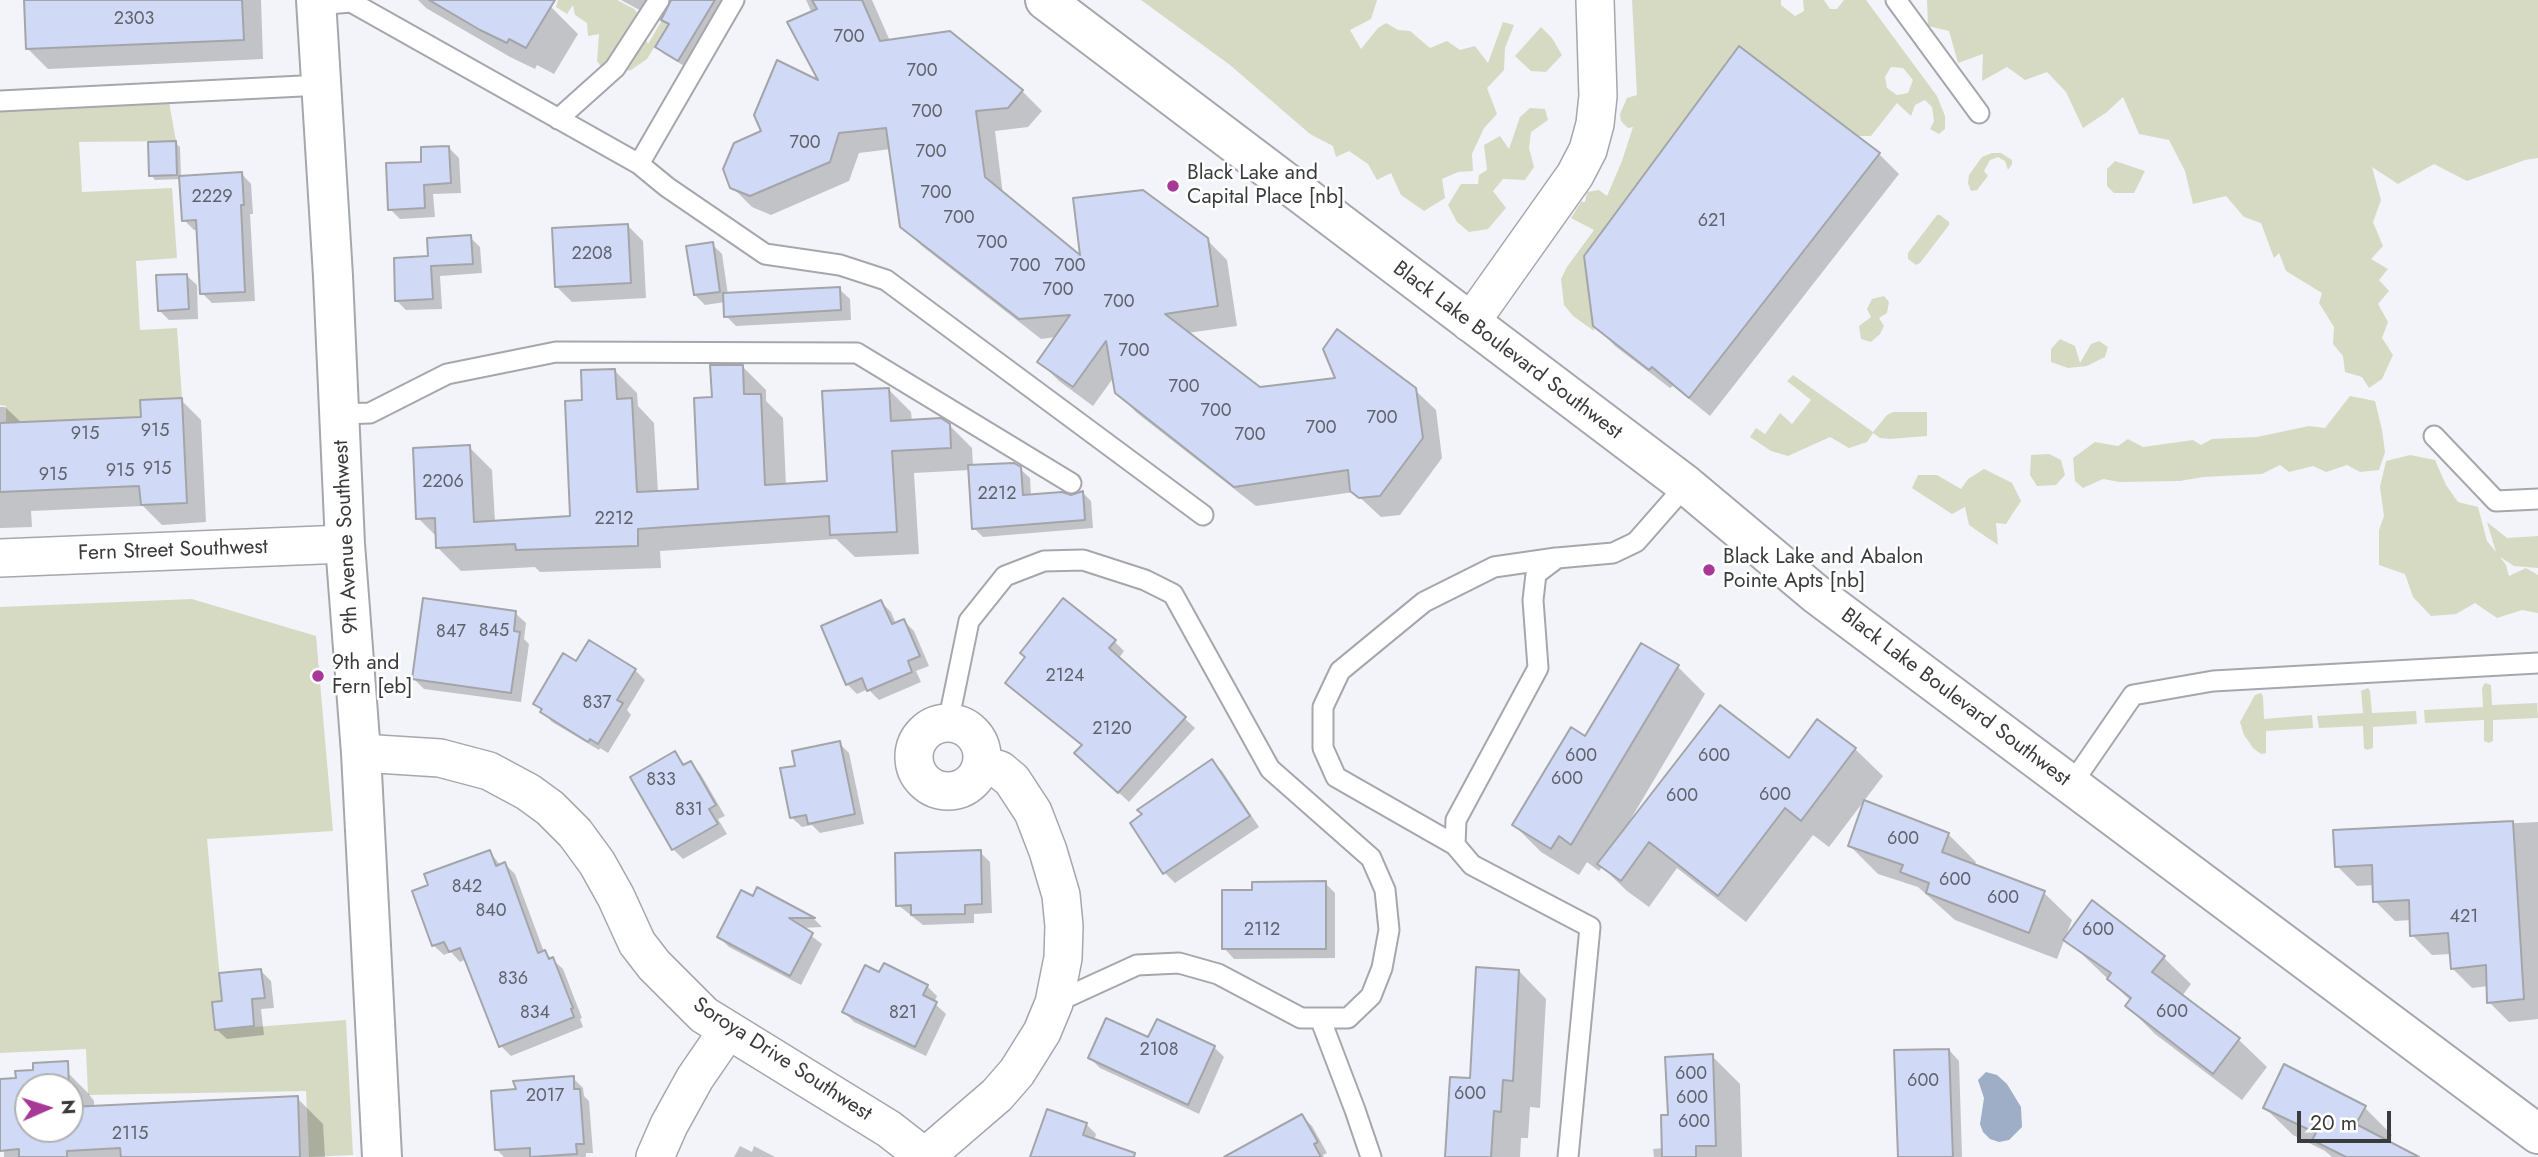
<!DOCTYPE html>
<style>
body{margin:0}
#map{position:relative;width:2538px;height:1157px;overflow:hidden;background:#f2f4f9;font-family:Jost,sans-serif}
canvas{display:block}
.north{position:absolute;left:14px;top:1073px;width:70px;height:70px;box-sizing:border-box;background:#fff;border:2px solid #b0b1b1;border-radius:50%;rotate:87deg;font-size:19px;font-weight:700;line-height:28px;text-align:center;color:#3a3b3d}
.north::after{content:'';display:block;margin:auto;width:24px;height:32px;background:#a73896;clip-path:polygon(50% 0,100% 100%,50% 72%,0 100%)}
.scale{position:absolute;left:2297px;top:1111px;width:94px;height:32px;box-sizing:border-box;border:4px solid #3a3b3d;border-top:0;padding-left:9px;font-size:21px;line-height:24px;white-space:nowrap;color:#3a3b3d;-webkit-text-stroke:5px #fff;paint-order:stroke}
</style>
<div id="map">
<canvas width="2538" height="1157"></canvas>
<div class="north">N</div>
<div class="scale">20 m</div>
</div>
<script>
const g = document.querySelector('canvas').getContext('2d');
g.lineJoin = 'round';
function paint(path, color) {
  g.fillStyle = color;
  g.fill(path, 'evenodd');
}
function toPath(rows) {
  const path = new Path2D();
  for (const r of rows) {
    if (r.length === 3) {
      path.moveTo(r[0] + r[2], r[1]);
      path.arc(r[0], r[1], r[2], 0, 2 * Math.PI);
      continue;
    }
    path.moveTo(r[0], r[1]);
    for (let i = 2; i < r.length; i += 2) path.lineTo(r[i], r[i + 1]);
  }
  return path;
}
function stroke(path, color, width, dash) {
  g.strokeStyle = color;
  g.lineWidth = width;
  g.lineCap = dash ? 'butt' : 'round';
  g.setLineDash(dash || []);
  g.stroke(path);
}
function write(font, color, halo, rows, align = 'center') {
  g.font = font + ' Jost,sans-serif';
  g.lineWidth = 5;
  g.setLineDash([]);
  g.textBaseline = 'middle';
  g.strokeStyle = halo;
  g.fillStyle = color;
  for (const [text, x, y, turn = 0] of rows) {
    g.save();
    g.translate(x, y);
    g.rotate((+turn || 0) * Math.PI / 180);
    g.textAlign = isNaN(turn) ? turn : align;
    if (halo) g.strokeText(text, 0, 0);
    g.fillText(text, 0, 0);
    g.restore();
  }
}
const green = toPath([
 [558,0,617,0,634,9,646,23,644,35,648,44,674,0,683,0,647,59,631,70,617,73,604,71,597,61,599,34,588,36,587,23,575,15,573,5,567,14,556,7],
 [1141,0,1377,0,1371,19,1350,30,1361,49,1378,28,1386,23,1398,30,1410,31,1430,48,1447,41,1460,50,1475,46,1488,63,1503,22,1514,25,1505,48,1504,70,1487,88,1497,114,1484,128,1472,154,1473,171,1458,172,1442,179,1445,198,1424,211,1401,195,1391,173,1377,180,1368,164,1349,151,1336,157,1333,146,1310,134,1230,65],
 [1632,0,1781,0,1781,5,1795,16,1804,11,1803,0,1824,0,1830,9,1837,9,1844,0,1866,0,1937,96,1945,116,1945,129,1939,134,1930,129,1934,121,1932,107,1925,100,1915,105,1911,116,1897,103,1871,136,1857,136,1604,229,1584,256,1594,331,1573,316,1564,305,1561,279,1567,267,1594,230,1571,218,1581,202,1585,202,1587,192,1599,190,1607,196,1622,161,1633,127,1628,128,1621,121,1620,114,1627,98,1637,95],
 [1891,67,1903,68,1913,80,1908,93,1897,95,1887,88,1885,77],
 [1927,0,2538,0,2538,158,2525,160,2467,181,2434,164,2398,184,2372,167,2381,200,2373,222,2383,246,2371,259,2388,269,2379,280,2389,291,2378,304,2388,322,2382,338,2393,355,2382,379,2369,388,2362,377,2345,372,2343,356,2333,344,2334,327,2319,303,2322,293,2286,271,2279,253,2274,258,2261,223,2244,217,2226,196,2193,204,2185,171,2169,140,2139,134,2123,97,2107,112,2083,128,2066,92,2047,72,2025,80,2007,67,1982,81,1983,54,1958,63,1949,31,1928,26],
 [1541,27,1552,38,1562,55,1546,72,1531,71,1515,56],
 [169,102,176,141,79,142,82,192,172,188,177,258,136,261,140,330,177,328,182,398,141,400,141,417,6,423,6,406,0,405,0,105],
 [1530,108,1545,109,1548,120,1531,132,1529,148,1534,167,1525,180,1503,179,1493,191,1506,208,1488,229,1469,232,1457,222,1448,205,1461,184,1478,184,1479,175,1487,170,1484,145,1500,136,1509,149,1520,117],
 [1992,153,2001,153,2012,160,2012,164,2008,170,2005,161,1998,157,1990,160,1984,171,1988,176,1977,190,1971,191,1968,183,1969,175,1982,157],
 [2115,161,2145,171,2134,193,2114,193,2107,186,2107,169],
 [1937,215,1940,215,1949,222,1949,225,1920,263,1916,265,1908,259,1908,253],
 [1884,296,1889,302,1887,313,1879,318,1884,326,1880,334,1871,342,1861,339,1859,326,1871,317,1867,309,1872,299],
 [2060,339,2075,346,2080,363,2091,344,2099,341,2108,347,2105,357,2087,366,2068,368,2051,362,2051,349],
 [1793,375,1873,432,1887,415,1893,412,1927,412,1927,436,1890,439,1880,438,1873,433,1867,442,1849,448,1830,437,1788,456,1771,451,1750,437,1756,428,1765,434,1780,413,1792,424,1811,400,1787,381],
 [2350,396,2375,401,2382,430,2385,452,2379,470,2360,472,2347,465,2326,472,2313,466,2289,472,2280,465,2262,474,2203,477,2180,481,2120,482,2103,479,2083,488,2075,481,2073,458,2095,442,2118,446,2128,439,2143,447,2193,440,2201,445,2212,439,2257,437,2309,426,2325,428],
 [2049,454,2061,460,2065,475,2056,485,2037,486,2030,475,2031,455],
 [2410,455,2435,460,2446,485,2458,502,2478,507,2487,541,2496,552,2487,522,2507,538,2538,536,2538,568,2514,566,2500,557,2506,565,2509,576,2526,568,2538,575,2538,613,2522,610,2497,618,2475,603,2456,614,2431,616,2413,597,2405,574,2379,565,2379,530,2384,516,2380,487,2386,461],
 [1984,469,2012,483,2021,501,2006,524,1996,523,1998,545,1969,525,1965,507,1952,514,1912,488,1918,475,1937,475,1961,489,1968,479],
 [192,599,316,636,333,831,207,839,222,1001,212,1003,215,1030,346,1020,353,1155,309,1157,306,1091,88,1095,86,1049,0,1053,0,607],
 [2485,683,2491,685,2492,705,2537,703,2538,718,2493,720,2493,741,2489,743,2484,741,2484,720,2425,723,2424,710,2483,707,2482,688],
 [2368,688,2370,691,2372,713,2416,711,2417,724,2373,727,2373,748,2367,750,2364,748,2363,726,2319,728,2317,716,2363,713,2361,691],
 [2261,693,2263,696,2264,719,2312,715,2313,728,2266,731,2266,753,2261,754,2253,748,2244,735,2240,722,2255,695]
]);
const water = toPath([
 [1986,1072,1997,1075,2007,1084,2021,1107,2022,1127,2009,1140,1999,1142,1990,1139,1983,1132,1980,1124,1984,1098,1978,1080]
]);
const shadow = toPath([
 [26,0,261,0,263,59,48,69,28,49],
 [418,0,539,0,551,7,578,34,554,74,537,65,535,69,510,57,426,8],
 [621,0,657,0,647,14],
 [672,0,726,0,686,67,664,54,657,47,670,26,663,19],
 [806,0,872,0,890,41,1022,91,1042,111,1028,127,995,131,1003,195,1082,259,1207,240,1227,260,1237,326,1187,333,1259,389,1415,390,1436,410,1442,458,1400,515,1381,517,1354,492,1256,506,1137,413,1116,392,1114,377,1093,406,1059,381,1039,361,1056,337,1041,339,922,246,901,226,891,149,859,153,849,181,771,215,752,207,732,187,763,132,822,84,812,13],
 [175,143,180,147,181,178,241,173,251,184,253,214,250,214,255,301,212,303,202,293,199,230,194,230,184,220,181,179,155,180,151,175],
 [449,148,459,158,461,193,433,194,435,217,400,219,390,209,423,164],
 [1879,154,1899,174,1710,416,1673,386,1670,388,1615,346,1595,325],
 [628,226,643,241,646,298,572,302,557,287],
 [470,237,480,247,482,273,440,276,442,309,406,310,396,300,430,257],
 [712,244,722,254,728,295,839,289,850,299,851,320,736,326,726,316,725,302,705,305,695,295],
 [186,275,197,285,198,319,169,320,159,310],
 [743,367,766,390,766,401,783,418,786,486,829,483,888,389,911,412,912,422,949,425,972,448,973,467,1020,469,1030,478,1031,496,1071,497,1083,493,1091,501,1093,528,983,537,974,528,970,470,914,473,919,554,855,557,836,539,660,551,661,568,540,572,535,567,461,571,438,548,438,538,418,518,469,447,492,470,495,522,572,517,584,402,614,370,637,393,638,406,654,423,658,493,700,491,714,399],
 [181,400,201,420,206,522,162,525,143,506,31,511,32,527,0,528,0,407,5,407,23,424,143,418],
 [881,602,891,612,896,624,904,621,914,631,929,666,916,671,921,682,879,700,868,689,857,694,847,684],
 [515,613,526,623,524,639,529,644,521,702,424,689,414,679],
 [1114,641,1124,651,1119,658,1195,728,1129,802,1087,763,1083,746,1017,693],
 [577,664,635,670,645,680,627,710,631,715,608,753,600,748,599,750,552,722,535,704],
 [1678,667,1705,694,1629,822,1631,823,1790,761,1818,722,1855,749,1883,776,1829,847,1813,835,1746,922,1677,868,1649,907,1627,891,1602,867,1599,871,1587,862,1579,875,1541,852,1514,825,1586,738],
 [839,743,849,753,864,824,820,833,812,825,802,827,791,817,797,767],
 [675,753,686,766,690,763,700,773,725,816,718,819,727,834,683,859,673,849],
 [1212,761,1222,771,1259,827,1175,883,1165,873],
 [2538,822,2538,1019,2509,1022,2489,1002,2488,986,2472,988,2452,968,2451,954,2432,955,2412,935,2411,920,2395,921,2375,901,2374,885,2357,886,2337,866,2335,832],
 [1948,834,1976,862,1974,866,2044,893,2072,920,2057,959,1955,920,1918,887,1878,874,1850,846],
 [490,852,501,866,505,864,515,874,544,952,563,969,582,1018,580,1019,583,1027,511,1056,501,1046,466,959,460,962,451,952,444,955,433,945,431,886],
 [980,852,990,862,992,913,974,914,974,923,923,925,898,905],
 [1325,883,1335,893,1335,958,1234,959,1224,948],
 [758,890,814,919,822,927,801,928,822,944,801,985,729,947,719,937,754,898],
 [2066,939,2163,957,2191,984,2182,996,2239,1040,2267,1067,2242,1100,2155,1034,2127,1006,2131,1001],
 [261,971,271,981,274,1008,261,1009,264,1035,227,1039,216,1029,224,1003],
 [1519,971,1546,999,1540,1108,1530,1107,1528,1138,1521,1138,1520,1157,1447,1157,1472,1080],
 [880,975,927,986,937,996,934,1003,946,1014,926,1056,854,1022,844,1012],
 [1149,1040,1214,1047,1224,1057,1199,1114,1100,1068,1090,1058],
 [1949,1050,1959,1061,1962,1157,1900,1157],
 [1712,1056,1740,1084,1742,1157,1654,1157,1653,1149,1664,1148,1670,1117],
 [61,1066,88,1093,94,1101,94,1108,297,1098,323,1124,325,1157,4,1157,4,1148,0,1144,0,1083],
 [28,1087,70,1087,70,1129,28,1129],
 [573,1078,583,1088,584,1096,589,1101,593,1153,586,1153,586,1157,504,1157,497,1150,519,1090],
 [2265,1108,2365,1108,2392,1135,2388,1143,2415,1157,2332,1157,2325,1151,2293,1135],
 [1302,1116,1312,1126,1327,1153,1323,1155,1324,1157,1227,1157],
 [1086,1124,1096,1134,1094,1141,1123,1157,1032,1157],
 [740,1146,752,1152,754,1146,775,1157,734,1157]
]);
const building = toPath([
 [24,0,242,0,244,40,26,49,24,0],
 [429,0,555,0,526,48,509,39,507,43,480,30,429,0],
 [671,0,715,0,678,61,655,47,669,24,661,20,671,0],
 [812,0,862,0,880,41,950,31,1023,90,1008,108,976,111,985,177,1080,255,1073,198,1143,190,1208,238,1218,306,1165,314,1260,387,1335,378,1323,349,1337,329,1416,388,1423,438,1380,496,1359,498,1350,491,1348,470,1234,487,1115,393,1106,341,1073,387,1037,362,1070,315,1019,319,900,227,886,128,839,133,830,162,750,196,730,188,723,169,734,143,761,131,754,115,777,60,818,80,787,22,817,9,812,0],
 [1739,46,1880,153,1689,398,1652,367,1649,370,1593,326,1584,256,1739,46],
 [176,141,177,175,149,176,148,142,176,141],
 [449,146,451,183,424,185,425,208,388,210,386,163,421,162,421,147,449,146],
 [242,172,244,205,241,205,245,292,200,294,196,220,182,221,179,176,242,172],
 [628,224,631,283,555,287,552,228,628,224],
 [471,235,473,264,431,266,433,299,395,301,394,258,428,256,427,238,471,235],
 [713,242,720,292,694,295,686,246,713,242],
 [187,274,189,309,158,311,156,275,187,274],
 [840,287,841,310,724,317,723,293,840,287],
 [710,365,743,365,744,394,761,394,765,485,827,481,822,391,889,388,891,421,941,418,950,424,951,448,892,451,897,532,830,535,829,516,638,529,638,546,516,550,515,544,436,548,435,518,416,519,413,448,470,445,474,522,570,516,565,401,582,400,581,370,615,369,617,399,632,398,637,492,698,489,694,398,712,397,710,365],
 [182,398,187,503,141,505,139,486,0,492,0,423,141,417,140,400,182,398],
 [1014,463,1021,467,1023,495,1062,492,1071,495,1083,491,1085,520,972,529,968,465,1014,463],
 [423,598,516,611,514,631,520,632,511,693,412,679,423,598],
 [1063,598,1116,640,1109,648,1186,717,1118,793,1074,753,1082,745,1005,683,1025,657,1020,653,1063,598],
 [881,600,892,624,904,619,920,656,908,661,912,672,867,691,862,678,846,685,821,626,881,600],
 [589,640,636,669,617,700,623,703,598,744,590,739,588,742,540,712,542,709,533,704,563,653,576,661,589,640],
 [1641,643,1679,665,1571,845,1559,836,1551,849,1512,825,1571,727,1585,736,1641,643],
 [1720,705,1789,758,1817,719,1856,748,1801,821,1785,808,1718,896,1649,842,1621,881,1597,864,1720,705],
 [840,741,855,814,808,824,806,815,790,818,780,768,795,766,792,751,840,741],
 [675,751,683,765,691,761,716,805,709,809,718,824,672,850,630,777,675,751],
 [1212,759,1250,816,1163,874,1130,823,1142,814,1137,810,1212,759],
 [1864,800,1949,833,1942,852,2045,891,2029,933,1926,893,1929,883,1900,872,1903,865,1848,846,1864,800],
 [2513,821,2524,999,2487,1003,2486,965,2451,969,2448,933,2410,936,2409,900,2373,902,2372,865,2335,867,2333,830,2513,821],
 [490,850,496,866,505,862,538,953,545,950,549,959,553,957,573,1008,571,1009,574,1017,499,1047,460,948,449,952,444,942,432,946,412,891,428,885,424,874,490,850],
 [981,850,982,904,965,905,965,914,911,915,911,905,896,906,895,853,981,850],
 [1326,881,1326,949,1222,949,1222,890,1252,890,1252,882,1326,881],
 [757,887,815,918,789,918,813,933,790,976,717,937,741,890,753,896,757,887],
 [2092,900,2165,956,2152,972,2240,1038,2213,1074,2125,1006,2131,998,2107,979,2111,973,2063,940,2092,900],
 [884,963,928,985,923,995,937,1002,915,1047,842,1012,865,965,879,972,884,963],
 [1476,967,1519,970,1513,1081,1503,1080,1501,1112,1494,1111,1491,1157,1445,1157,1450,1077,1470,1078,1476,967],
 [261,969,265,998,252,999,254,1026,215,1030,212,1002,222,1001,219,973,261,969],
 [1106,1018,1148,1037,1157,1019,1215,1046,1188,1105,1088,1058,1106,1018],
 [1949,1049,1953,1157,1898,1157,1894,1050,1949,1049],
 [1713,1054,1716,1146,1696,1146,1696,1157,1662,1157,1661,1115,1668,1115,1665,1057,1713,1054],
 [68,1061,69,1087,28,1087,28,1129,70,1129,70,1101,70,1107,298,1096,300,1157,121,1157,120,1148,67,1151,67,1157,19,1157,19,1149,0,1151,0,1079,16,1078,15,1071,33,1070,33,1063,68,1061],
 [2284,1064,2366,1106,2356,1124,2419,1157,2346,1157,2312,1140,2316,1133,2263,1108,2284,1064],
 [574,1076,574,1089,580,1089,584,1144,576,1144,577,1154,530,1157,530,1148,495,1150,491,1091,516,1089,513,1081,574,1076],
 [1047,1109,1087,1123,1083,1135,1135,1153,1134,1157,1030,1157,1047,1109],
 [1302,1114,1318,1142,1314,1144,1321,1157,1224,1157,1302,1114]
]);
const service = toPath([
 [1896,0,1979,113],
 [316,5,351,2,639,164,667,187,765,254,840,265,886,280,1203,515],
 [0,101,322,85],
 [558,119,615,68,659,0],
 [639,164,734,0],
 [340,414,370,413,447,374,556,352,857,353,1071,483],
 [2434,436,2496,501,2538,499],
 [948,723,969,621,1005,576,1044,561,1083,560,1145,580,1173,594,1270,769,1371,858,1385,890,1389,930,1382,968,1371,996,1348,1018,1301,1018,1218,974,1179,963,1137,965,1054,1003],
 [2071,785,2133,695,2213,681,2538,663],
 [1455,845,1336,777,1323,748,1323,707,1340,671,1424,602,1494,567,1556,558],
 [1320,1018,1355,1110,1371,1157],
 [1568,1157,1590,927,1472,865,1455,845,1456,820,1538,668,1533,600,1536,574,1557,558,1613,553,1636,542,1686,485]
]);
const minor = toPath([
 [1470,323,1575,175,1588,150,1595,124,1598,96,1595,0],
 [0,558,345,544],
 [948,757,34],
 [361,753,440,758,489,771,528,792,550,808,575,833,597,863,616,897,637,943,654,965,704,1015,889,1129,925,1157,997,1095,1017,1072,1042,1032,1054,1003,1063,958,1064,926,1061,895,1048,851,1033,812,1012,780,1000,770,982,764],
 [655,1157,669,1125,695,1078,728,1030]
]);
const tertiary = toPath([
 [316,0,333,276,345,544,361,753,382,1157]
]);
const primary = toPath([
 [1045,0,1686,485,1816,594,2538,1134]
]);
const markers = [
 [1173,186,7,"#a73896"],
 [1709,570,7,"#a73896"],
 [318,676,7,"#a73896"]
];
const numberNames = [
 ["2303",134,20],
 ["700",849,38],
 ["700",922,72],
 ["700",927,113],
 ["700",805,144],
 ["700",931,153],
 ["700",936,194],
 ["2229",212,198],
 ["700",959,219],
 ["621",1712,222],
 ["700",992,244],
 ["2208",592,255],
 ["700",1025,267],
 ["700",1070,267],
 ["700",1058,291],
 ["700",1119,303],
 ["700",1134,352],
 ["700",1184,388],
 ["700",1216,412],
 ["700",1382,419],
 ["700",1321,429],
 ["915",155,432],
 ["915",85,435],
 ["700",1250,436],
 ["915",157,470],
 ["915",120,472],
 ["915",53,476],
 ["2206",443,483],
 ["2212",997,495],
 ["2212",614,520],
 ["845",494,632],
 ["847",451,633],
 ["2124",1065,677],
 ["837",597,704],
 ["2120",1112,730],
 ["600",1581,757],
 ["600",1714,757],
 ["600",1567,780],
 ["833",661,781],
 ["600",1775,796],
 ["600",1682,797],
 ["831",689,811],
 ["600",1903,840],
 ["600",1955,881],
 ["842",467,888],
 ["600",2003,899],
 ["840",491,912],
 ["421",2464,918],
 ["2112",1262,931],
 ["600",2098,931],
 ["836",513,980],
 ["600",2172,1013],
 ["834",535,1014],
 ["821",903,1014],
 ["2108",1159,1051],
 ["600",1691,1075],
 ["600",1923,1082],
 ["600",1470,1095],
 ["2017",545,1097],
 ["600",1692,1099],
 ["600",1694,1123],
 ["2115",130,1135]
];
const poiNames = [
 ["Black Lake and",1187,174],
 ["Capital Place [nb]",1187,198],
 ["Black Lake and Abalon",1723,558],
 ["Pointe Apts [nb]",1723,582],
 ["9th and",332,664],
 ["Fern [eb]",332,688]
];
const streetNames = [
 ["Black Lake Boulevard Southwest",1507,351,37],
 ["9th Avenue Southwest",347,537,-93],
 ["Fern Street Southwest",173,551,-2],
 ["Black Lake Boulevard Southwest",1955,698,37],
 ["Soroya Drive Southwest",782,1060,33]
];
paint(green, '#d6dac3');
paint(water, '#9eaec7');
paint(shadow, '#0003');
paint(building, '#d0daf7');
stroke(building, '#a3a5a9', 2);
stroke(service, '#a5a7ac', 23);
stroke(minor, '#a5a7ac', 40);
stroke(tertiary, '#a5a7ac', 42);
stroke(primary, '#a5a7ac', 42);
stroke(service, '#fff', 19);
stroke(minor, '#fff', 37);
stroke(tertiary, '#fff', 38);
stroke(primary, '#fff', 38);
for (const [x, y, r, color] of markers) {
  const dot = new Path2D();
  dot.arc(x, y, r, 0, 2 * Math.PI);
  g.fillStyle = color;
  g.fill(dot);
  stroke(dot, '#fff', 2.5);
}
write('18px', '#60636c', null, numberNames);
write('21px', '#3a3b3d', '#fff', poiNames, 'left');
write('21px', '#3a3b3d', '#fff', streetNames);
</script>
